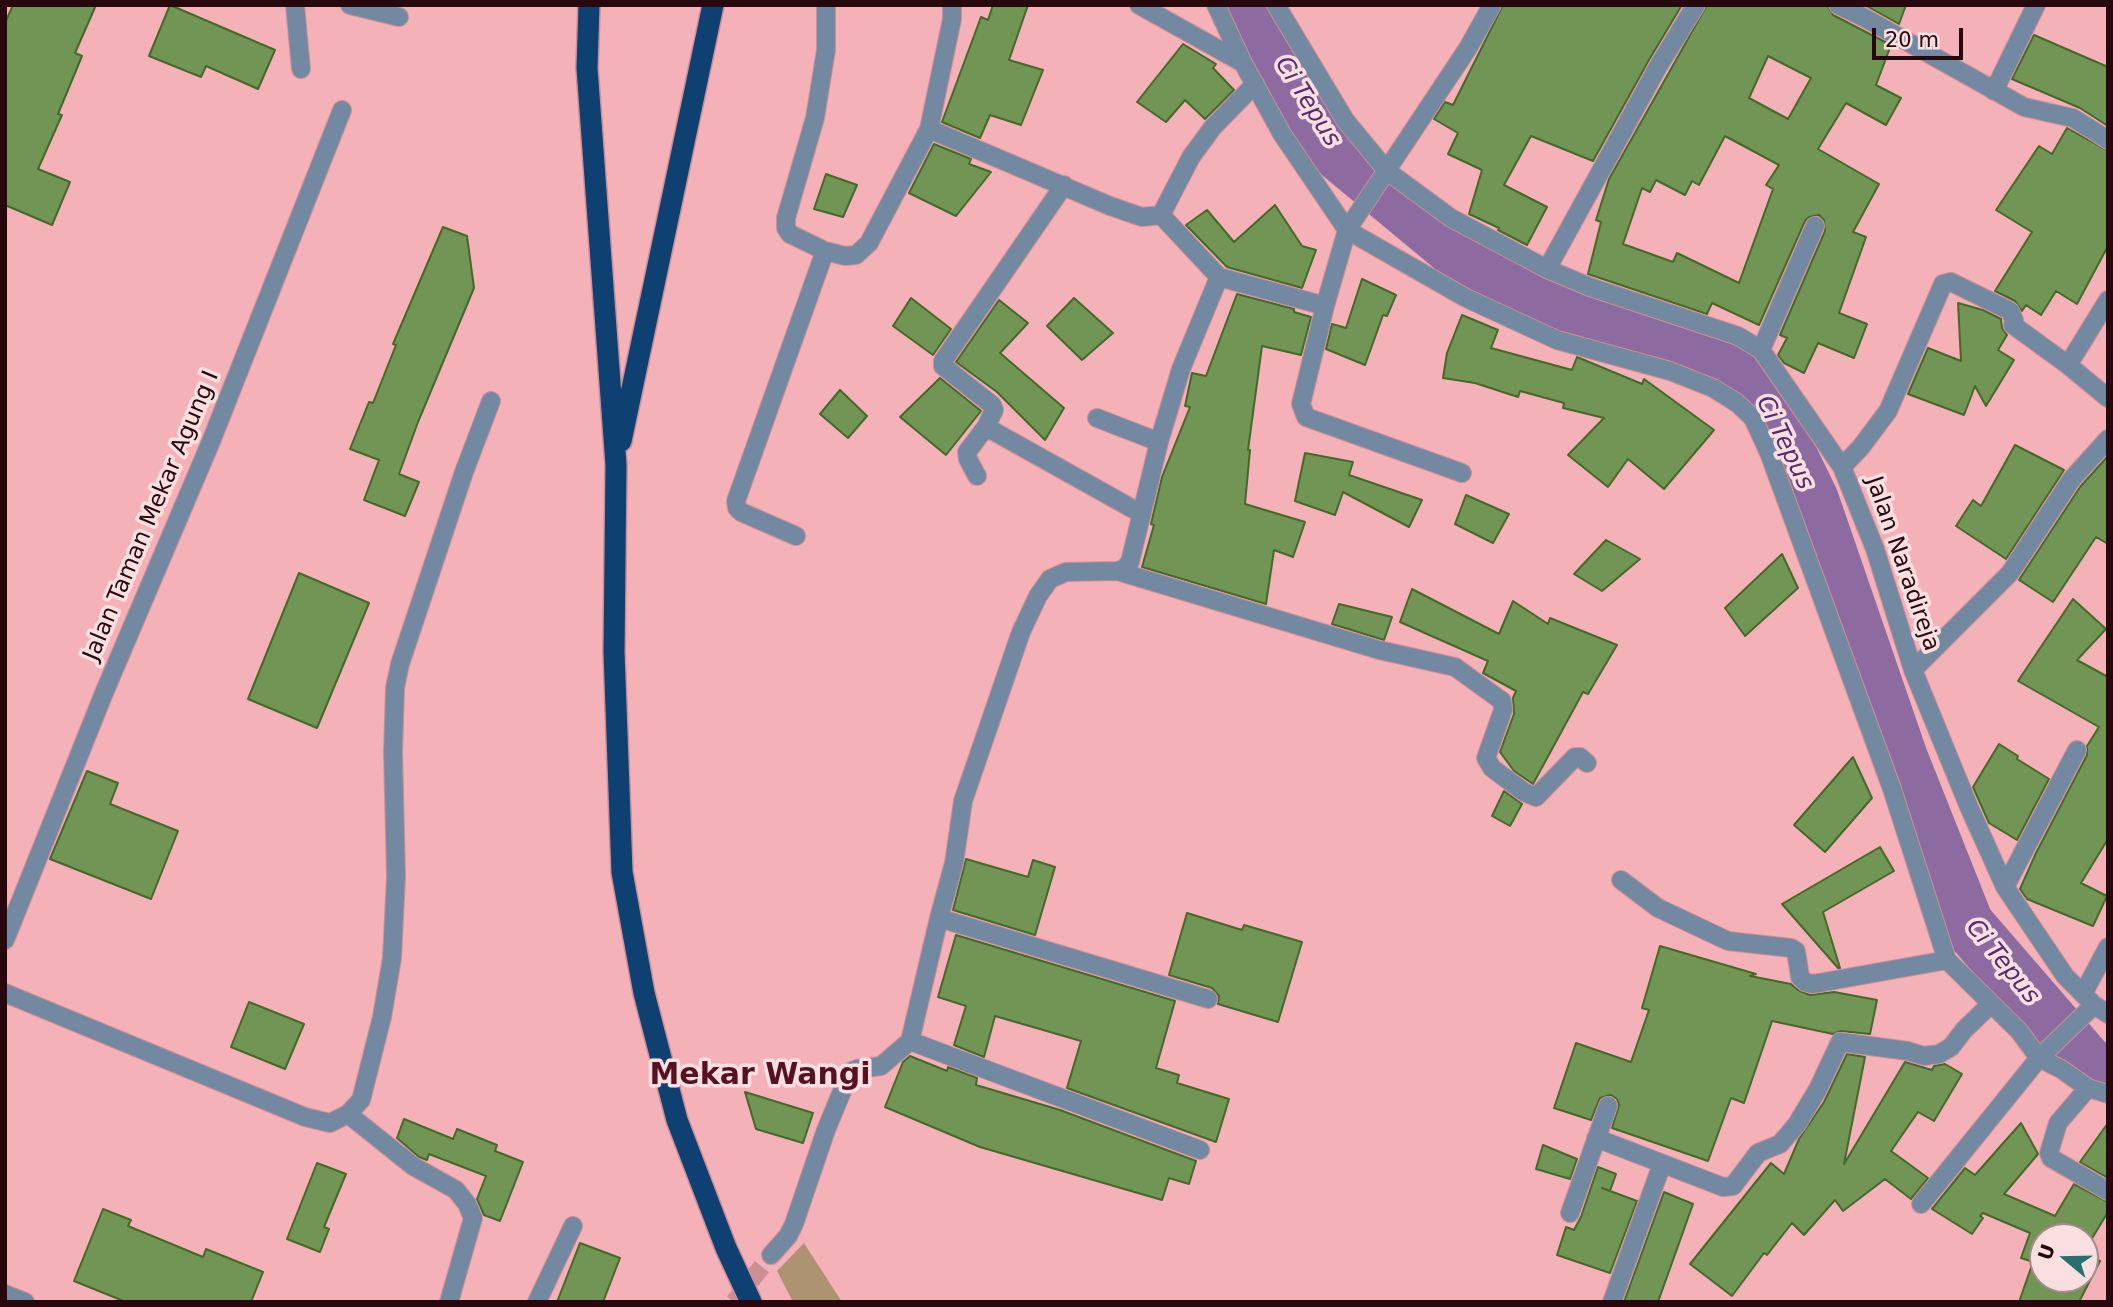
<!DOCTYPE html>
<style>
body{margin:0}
#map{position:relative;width:2113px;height:1307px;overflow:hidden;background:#f5b1b8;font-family:"DejaVu Sans",sans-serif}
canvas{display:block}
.frame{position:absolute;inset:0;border:7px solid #26080d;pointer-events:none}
.north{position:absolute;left:2029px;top:1223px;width:70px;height:70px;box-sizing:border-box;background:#fadfe1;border:2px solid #a5898c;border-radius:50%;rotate:289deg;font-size:19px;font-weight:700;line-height:28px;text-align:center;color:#26080d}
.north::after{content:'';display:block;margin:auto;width:24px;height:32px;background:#26706e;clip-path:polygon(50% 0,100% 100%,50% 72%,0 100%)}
.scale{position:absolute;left:1872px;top:28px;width:91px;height:32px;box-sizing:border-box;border:4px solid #26080d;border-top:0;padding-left:9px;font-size:21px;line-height:24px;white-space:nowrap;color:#26080d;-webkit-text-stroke:5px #fadfe1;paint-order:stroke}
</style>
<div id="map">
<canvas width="2113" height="1307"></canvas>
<div class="frame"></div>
<div class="north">U</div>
<div class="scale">20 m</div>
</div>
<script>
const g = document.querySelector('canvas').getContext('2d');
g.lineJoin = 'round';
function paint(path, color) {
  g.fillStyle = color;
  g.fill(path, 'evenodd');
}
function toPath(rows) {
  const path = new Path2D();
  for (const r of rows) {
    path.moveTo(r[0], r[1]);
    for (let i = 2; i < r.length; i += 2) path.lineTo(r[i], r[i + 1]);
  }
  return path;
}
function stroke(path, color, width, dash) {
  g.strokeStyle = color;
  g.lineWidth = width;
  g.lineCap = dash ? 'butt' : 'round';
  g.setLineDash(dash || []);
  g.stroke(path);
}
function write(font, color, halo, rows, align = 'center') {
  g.font = font + ' "DejaVu Sans",sans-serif';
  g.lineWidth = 7;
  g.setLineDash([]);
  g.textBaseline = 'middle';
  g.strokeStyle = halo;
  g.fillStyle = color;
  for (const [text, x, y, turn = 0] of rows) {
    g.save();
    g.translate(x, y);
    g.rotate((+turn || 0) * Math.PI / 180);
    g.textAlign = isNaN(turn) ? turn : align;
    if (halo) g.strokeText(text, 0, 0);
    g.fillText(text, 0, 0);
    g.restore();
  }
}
const green = toPath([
 [804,1243,842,1302,793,1302,777,1271]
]);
const river = toPath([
 [1250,5,1328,145,1487,277,1747,376,1754,381,1812,500,1901,758,1967,924,2089,1065,2108,1071]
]);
const building = toPath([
 [13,5,96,5,75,53,82,56,58,114,62,115,38,169,70,182,52,225,5,205,5,23,13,5],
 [170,5,275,50,258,89,206,66,201,77,149,56,170,5],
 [993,5,1028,5,1009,60,1043,70,1021,125,990,115,980,138,942,122,981,17,988,20,993,5],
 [1503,5,1682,5,1649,60,1593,161,1531,136,1504,185,1547,207,1527,245,1498,230,1499,228,1469,214,1482,170,1448,154,1458,133,1434,119,1445,102,1453,105,1503,5],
 [1707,5,1827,5,1833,15,1891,45,1876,85,1901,98,1886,125,1846,103,1818,149,1879,184,1853,232,1866,237,1839,313,1867,324,1854,358,1818,343,1804,373,1784,363,1778,355,1787,338,1780,335,1825,231,1824,220,1819,215,1809,217,1805,221,1759,325,1712,303,1707,314,1588,274,1601,222,1596,220,1609,179,1707,5],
 [1768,56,1811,78,1788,119,1749,98,1768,56],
 [1725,136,1779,165,1766,185,1773,189,1739,283,1677,253,1673,262,1623,244,1642,188,1650,192,1656,180,1685,195,1692,181,1699,185,1725,136],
 [1865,5,1906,5,1899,24,1865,5],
 [2034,35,2108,67,2108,126,2080,108,2012,79,2034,35],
 [1183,44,1216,64,1213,68,1234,90,1205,119,1185,100,1166,122,1137,102,1183,44],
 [2067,128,2108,151,2108,246,2077,304,2056,291,2041,315,2026,305,2022,311,2015,301,1995,291,2032,232,1996,210,2039,146,2052,154,2067,128],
 [934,144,971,159,969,164,991,172,956,216,909,193,934,144],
 [826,174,857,185,843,217,814,209,826,174],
 [1275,205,1302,246,1316,250,1302,288,1227,267,1186,225,1207,210,1234,242,1275,205],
 [443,227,467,236,474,288,418,422,399,474,419,482,405,516,364,500,379,460,350,449,369,402,373,403,396,345,393,344,443,227],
 [1362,279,1396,295,1387,316,1383,315,1365,365,1326,349,1332,324,1346,328,1362,279],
 [1237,294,1294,309,1294,312,1311,317,1301,355,1262,346,1248,450,1250,450,1245,504,1305,522,1293,557,1274,550,1266,604,1142,567,1154,525,1151,524,1162,477,1190,407,1185,406,1192,373,1206,376,1237,294],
 [911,298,951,329,933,355,893,326,911,298],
 [1074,298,1113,333,1082,360,1047,326,1074,298],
 [999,300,1028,323,1000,353,1064,408,1045,440,997,392,956,362,999,300],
 [1958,303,1983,310,2001,319,2002,328,2007,335,1998,350,2014,360,1986,406,1975,386,1964,415,1908,394,1928,348,1961,361,1958,303],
 [1462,315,1498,330,1491,348,1572,370,1577,357,1642,384,1644,379,1714,430,1664,489,1628,459,1608,487,1568,455,1604,418,1563,408,1564,403,1520,391,1518,397,1475,383,1443,378,1447,353,1462,315],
 [940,378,981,411,946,455,900,417,940,378],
 [840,390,867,416,848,438,820,414,840,390],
 [2015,445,2064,470,2006,559,1956,526,1973,500,1981,506,2015,445],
 [1305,453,1353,462,1349,475,1422,500,1409,527,1343,492,1335,515,1295,501,1305,453],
 [2108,456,2108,544,2096,537,2053,602,2019,580,2080,487,2108,456],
 [1466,495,1509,514,1493,543,1455,524,1466,495],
 [1606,540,1640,559,1602,591,1574,574,1606,540],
 [1782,554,1798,588,1745,636,1725,608,1782,554],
 [299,573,369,603,317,728,248,699,299,573],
 [1412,589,1499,634,1513,601,1548,624,1550,618,1617,645,1588,694,1583,692,1533,784,1514,771,1500,752,1514,714,1513,698,1516,691,1483,673,1488,661,1400,622,1412,589],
 [2073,599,2106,629,2077,660,2108,677,2108,839,2081,883,2107,896,2093,926,2027,899,2020,889,2036,853,2087,755,2087,746,2099,727,2018,681,2073,599],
 [1339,604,1392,617,1384,640,1332,624,1339,604],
 [1999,744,2018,756,2017,759,2049,779,2017,840,1989,823,1973,787,1999,744],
 [1853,757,1872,798,1825,852,1794,825,1853,757],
 [87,771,118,783,110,804,178,831,151,899,50,859,87,771],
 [1504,791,1522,804,1510,826,1492,816,1504,791],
 [1880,847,1894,871,1823,912,1840,968,1838,968,1782,904,1880,847],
 [966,859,1028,877,1033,860,1055,867,1035,935,953,910,966,859],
 [1187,913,1242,930,1244,925,1302,942,1278,1022,1218,1004,1219,996,1212,988,1169,975,1187,913],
 [956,935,1175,1001,1156,1068,1179,1075,1177,1083,1229,1099,1216,1142,1067,1088,1081,1041,995,1016,984,1057,954,1045,966,1006,938,997,956,935],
 [1660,946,1756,974,1750,976,1791,984,1798,990,1810,995,1834,992,1877,1000,1870,1034,1841,1031,1833,1034,1772,1021,1744,1103,1731,1098,1708,1161,1612,1128,1619,1105,1617,1099,1611,1095,1600,1098,1591,1120,1554,1108,1576,1043,1631,1062,1649,1010,1642,1008,1660,946],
 [249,1002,304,1024,285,1069,231,1047,249,1002],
 [1847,1054,1865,1057,1844,1164,1905,1062,1932,1070,1934,1066,1945,1064,1962,1074,1934,1121,1918,1112,1891,1151,1928,1178,1911,1199,1885,1179,1843,1211,1835,1200,1804,1235,1792,1223,1767,1255,1764,1253,1732,1296,1690,1264,1771,1163,1784,1174,1799,1139,1824,1102,1847,1054],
 [910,1056,947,1071,948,1067,977,1078,976,1085,1060,1110,1196,1161,1189,1184,1169,1178,1162,1200,980,1147,885,1107,903,1062,910,1056],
 [745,1092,813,1113,803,1143,756,1129,745,1092],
 [404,1119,453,1139,457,1129,497,1145,495,1151,523,1162,500,1221,484,1215,477,1199,486,1176,429,1154,427,1160,419,1157,397,1138,404,1119],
 [2021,1123,2038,1154,2004,1194,2055,1216,2074,1184,2108,1202,2108,1212,2085,1250,2085,1237,2043,1237,2043,1279,2085,1279,2085,1254,2100,1261,2079,1302,2019,1302,2033,1262,2021,1258,2030,1233,1983,1213,1980,1216,1983,1218,1972,1234,1932,1209,1965,1168,1975,1175,2021,1123],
 [2108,1123,2108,1178,2080,1162,2108,1123],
 [1543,1145,1577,1159,1570,1179,1536,1169,1543,1145],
 [317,1163,346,1174,324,1227,329,1229,320,1252,287,1239,317,1163],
 [1598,1167,1616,1174,1610,1191,1602,1188,1637,1201,1610,1273,1557,1255,1566,1227,1574,1230,1581,1217,1598,1167],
 [1664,1192,1693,1204,1658,1302,1624,1302,1664,1192],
 [103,1209,131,1220,128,1226,203,1257,206,1249,263,1272,251,1302,126,1302,74,1281,103,1209],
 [580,1243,620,1258,603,1302,557,1302,580,1243]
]);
const streetTunnel = toPath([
 [734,1302,771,1255]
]);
const lane = toPath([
 [350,5,399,17]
]);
const street = toPath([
 [295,5,301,69],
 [1139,5,1243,63],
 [1216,5,1243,63,1282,134,1347,230,1468,48,1492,5],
 [1276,5,1345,120,1387,171,1451,218,1547,269,1590,287,1738,336,1761,350,1842,467,1875,549,1913,670,1969,807,2005,887,2065,976,2094,1005,2108,1014],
 [1838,5,1865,18,2024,107,2073,118,2108,140],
 [1994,91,2036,5],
 [929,129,1110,206,1142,217,1161,215],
 [825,251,845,256,856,255,869,243,929,129,952,19,952,5],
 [1547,269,1659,65,1696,5],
 [1219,277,1161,215,1191,157,1213,127,1255,84],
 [2108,300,2068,365,2108,398],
 [1325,306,1301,404,1306,417,1462,473],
 [1761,350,1815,226],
 [1097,418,1159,442],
 [986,427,994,410,992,405,943,366,943,361,1064,185],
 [1842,467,1861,447,1888,411,1943,284,1951,282,2010,311,2014,320,2013,325,2068,365],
 [977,476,968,459,967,452,986,427,1142,514],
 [796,536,741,512,737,508,736,501,825,251,790,234,786,228,786,218,815,118,826,50,826,5],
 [1117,571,1379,650,1455,667,1502,701,1503,710,1486,758,1492,768,1524,792,1536,797,1575,757,1580,757,1587,763],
 [1913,670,2010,573,2071,480,2108,439],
 [1621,880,1658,908,1728,941,1791,948,1796,951,1800,977,1805,982,1813,984,1947,960],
 [2005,887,2077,750],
 [939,918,1208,999],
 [5,940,104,693,210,444,342,110],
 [5,993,305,1117,330,1123,348,1114,361,1100,382,1017,392,958,396,876,393,752,395,688,400,664,464,472,491,401],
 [2083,994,2108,947],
 [910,1041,1200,1150],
 [2088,1088,2058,1123,2049,1153,2051,1158,2108,1191],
 [348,1114,413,1166,456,1190,467,1204,473,1218,449,1302],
 [1596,1138,1723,1187,1733,1186,1758,1153,1780,1144,1797,1124,1818,1089,1840,1042,1908,1051,1924,1056,1939,1054,1951,1047,1964,1030,1991,1004],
 [1921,1204,2039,1058,2094,1005],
 [1570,1213,1608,1106],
 [771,1255,788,1236,794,1224,826,1130,850,1072,857,1069,881,1066,910,1041,939,918,954,863,963,801,1021,632,1038,596,1050,579,1066,572,1117,571,1124,569,1130,562,1159,442,1181,369,1219,277,1325,306,1347,230,1466,298,1557,340,1670,371,1713,388,1737,403,1753,418,1769,453,1892,789,1947,960,2019,1031,2039,1058,2061,1069,2088,1088,2108,1094],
 [5,1294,25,1302],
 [537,1302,573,1226],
 [1612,1302,1662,1164]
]);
const highway = toPath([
 [589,5,587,68,616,465,614,652,622,872,644,993,677,1120,726,1248,751,1302],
 [621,441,713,5]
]);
const streetNames = [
 ["Jalan Taman Mekar Agung I",152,516,-67],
 ["Jalan Naradireja",1902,564,71]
];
const waterNames = [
 ["Ci Tepus",1307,102,58],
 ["Ci Tepus",1784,443,64],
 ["Ci Tepus",2002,962,51]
];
const districtNames = [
 ["Mekar Wangi",760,1076]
];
paint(green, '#ae9373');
stroke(river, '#8d6ba1', 54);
paint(building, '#719555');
stroke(building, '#466828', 2);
stroke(streetTunnel, '#cc8f96', 18, [18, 9]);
stroke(lane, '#cc8f96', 20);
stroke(street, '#cc8f96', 20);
stroke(highway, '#cc8f96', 24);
stroke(lane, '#7388a1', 18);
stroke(street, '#7388a1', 18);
stroke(highway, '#0e4072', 21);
write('23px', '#26080d', '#fadfe1', streetNames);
write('italic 24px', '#562a6d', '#fadfe1', waterNames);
write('bold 30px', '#561221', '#fadfe1', districtNames);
</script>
